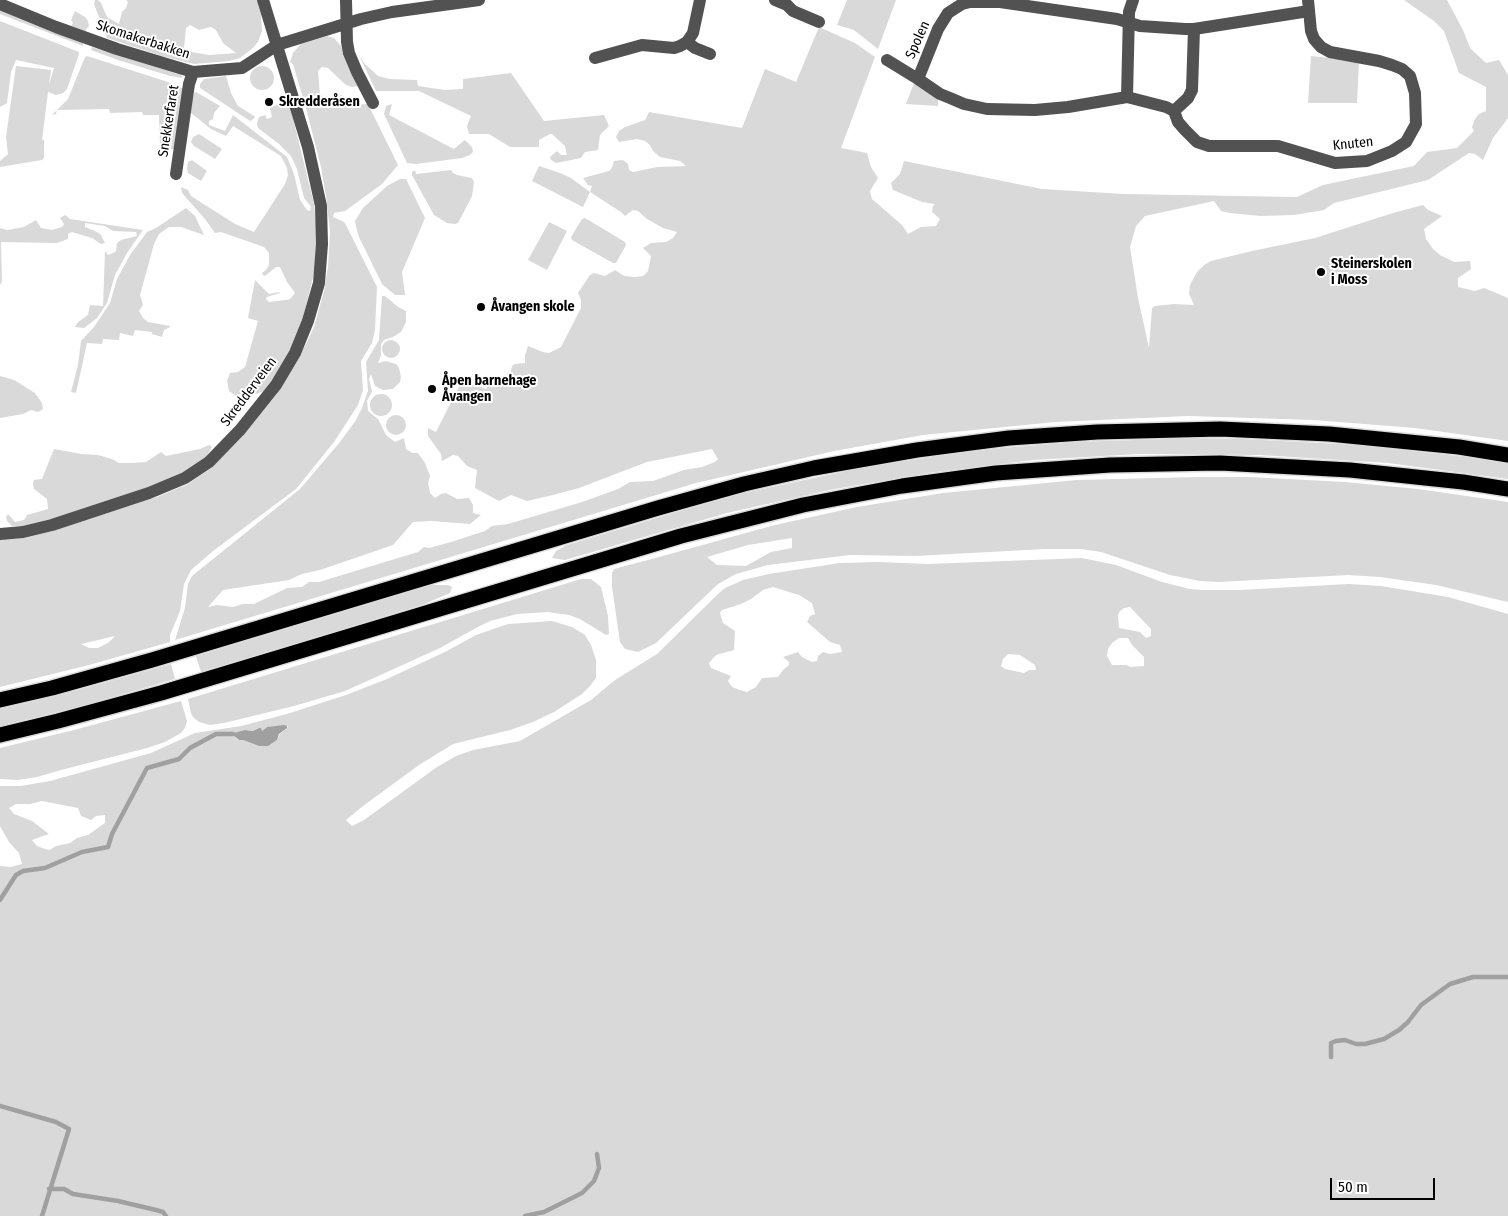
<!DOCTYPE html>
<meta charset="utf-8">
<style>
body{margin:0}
#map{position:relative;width:1508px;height:1216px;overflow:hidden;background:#fff;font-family:"Fira Sans Condensed",sans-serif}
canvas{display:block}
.scale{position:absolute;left:1330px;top:1178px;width:105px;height:22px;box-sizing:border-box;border:2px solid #000;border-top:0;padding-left:6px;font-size:15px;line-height:18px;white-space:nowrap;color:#000;-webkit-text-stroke:4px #fff;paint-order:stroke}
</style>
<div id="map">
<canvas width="1508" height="1216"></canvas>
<div class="scale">50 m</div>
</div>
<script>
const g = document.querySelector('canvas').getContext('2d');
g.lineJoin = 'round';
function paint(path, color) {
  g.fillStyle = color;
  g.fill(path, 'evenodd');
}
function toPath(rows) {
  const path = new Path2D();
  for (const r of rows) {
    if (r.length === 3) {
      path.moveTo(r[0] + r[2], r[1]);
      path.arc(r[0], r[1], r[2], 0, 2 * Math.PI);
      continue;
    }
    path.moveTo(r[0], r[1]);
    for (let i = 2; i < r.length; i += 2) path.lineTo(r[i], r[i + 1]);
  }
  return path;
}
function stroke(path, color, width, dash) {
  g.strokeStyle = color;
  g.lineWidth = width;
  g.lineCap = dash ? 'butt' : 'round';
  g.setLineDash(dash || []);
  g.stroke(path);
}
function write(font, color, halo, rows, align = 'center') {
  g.font = font + ' "Fira Sans Condensed",sans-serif';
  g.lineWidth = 4;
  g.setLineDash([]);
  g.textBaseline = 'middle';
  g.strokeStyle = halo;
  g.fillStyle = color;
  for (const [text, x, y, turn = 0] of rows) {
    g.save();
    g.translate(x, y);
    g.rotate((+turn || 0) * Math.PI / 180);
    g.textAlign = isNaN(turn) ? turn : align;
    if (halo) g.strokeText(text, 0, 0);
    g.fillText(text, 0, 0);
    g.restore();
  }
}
const green = toPath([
 [95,0,98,0,101,3,107,17,119,24,122,12,126,8,128,2,126,0,257,0,261,15,262,31,258,42,253,48,240,58,229,61,194,64,162,56,107,38,94,4],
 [190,25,199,30,211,27,216,30,223,43,236,53,209,55,191,52,184,48,186,28],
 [847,0,896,0,878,49,854,30,837,25],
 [1404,0,1447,0,1463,30,1470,48,1486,63,1499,60,1508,75,1508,118,1493,138,1483,160,1475,154,1469,153,1428,180,1334,203,1324,210,1294,215,1261,216,1230,213,1221,211,1214,201,1145,216,1136,226,1130,247,1138,298,1149,348,1152,308,1155,306,1174,304,1194,305,1189,294,1190,285,1197,272,1204,265,1211,261,1252,251,1315,238,1393,213,1423,205,1428,210,1442,216,1424,229,1426,239,1433,249,1440,255,1454,262,1470,261,1471,269,1458,278,1458,287,1475,291,1484,288,1508,298,1508,441,1415,428,1313,420,1188,416,1055,422,923,435,834,451,696,483,175,640,185,608,188,584,192,576,300,489,340,442,356,420,362,408,368,391,366,362,379,340,382,296,385,296,398,307,406,311,406,322,401,332,393,337,384,340,381,344,381,355,378,363,386,361,396,364,399,368,401,377,400,382,393,389,383,390,375,386,371,374,369,379,372,391,367,401,368,411,378,419,386,435,395,442,404,438,406,449,412,453,418,453,425,463,430,476,428,483,430,493,435,498,441,494,446,493,457,499,469,498,473,505,473,513,481,515,470,524,431,521,413,522,393,545,320,570,302,574,289,580,223,590,208,607,217,605,233,607,243,604,254,604,287,588,302,587,309,582,319,582,418,552,424,547,429,548,451,542,485,531,492,526,508,524,582,502,618,489,630,482,653,481,684,470,702,467,715,462,718,459,712,449,647,462,579,488,553,495,527,501,511,495,499,501,475,488,477,470,467,466,458,456,453,455,442,461,441,454,428,436,428,428,436,432,457,390,462,384,470,383,486,389,490,382,498,386,504,386,509,380,512,366,515,364,525,363,525,355,528,346,543,352,549,353,561,347,581,308,581,300,578,293,590,275,594,273,605,276,615,270,624,276,635,277,643,276,648,271,651,256,643,248,651,243,666,242,673,238,677,232,663,228,647,219,638,211,633,210,625,216,621,212,590,192,583,207,532,181,539,166,560,173,571,178,590,192,592,186,588,185,583,178,609,171,612,168,614,161,623,160,628,164,629,170,633,172,657,167,686,166,680,161,660,157,653,151,650,145,645,141,637,139,619,142,616,137,619,131,625,127,645,120,649,112,742,128,765,69,796,82,819,27,855,43,875,57,841,148,867,153,871,167,878,178,870,191,872,199,902,225,908,234,921,227,936,226,940,219,932,212,933,206,935,204,922,202,893,190,891,183,900,174,904,161,1042,189,1123,194,1297,197,1323,185,1414,166,1427,152,1457,148,1474,131,1472,127,1475,119,1479,114,1486,111,1486,87,1459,73,1444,31,1434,21],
 [0,10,83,43,83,46,0,14],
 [75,11,85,17,88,21,89,26,85,31,71,26,73,23,71,20],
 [0,21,79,52,79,54,67,89,63,93,56,95,48,92,42,140,44,140,44,158,42,160,0,167,0,161,8,154,6,137,16,66,51,70,49,85,54,68,16,60,11,72,7,103,0,107],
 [327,36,334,38,341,46,358,86,352,87,346,85,328,68,322,67,318,71,320,95,331,98,342,95,346,105,368,104,398,165,382,184,345,211,334,213,333,217,344,222,346,225,377,287,375,330,372,343,361,361,363,390,358,405,334,442,296,489,213,551,191,570,184,584,180,611,170,635,170,642,89,665,0,687,0,540,104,514,157,497,188,484,211,468,240,439,276,395,305,346,314,327,324,291,328,267,330,231,326,196,321,167,306,108,293,64,290,62,293,53,301,44],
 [115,636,108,643,98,648,89,648,81,644],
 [92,47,181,75,183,78,170,76,118,60,91,50],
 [359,55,365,64,378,76,390,79,417,80,418,86,445,90,463,89,463,79,511,73,544,121,604,115,609,126,600,135,598,150,585,152,581,158,556,163,551,160,550,157,557,151,561,155,567,155,565,146,552,134,550,134,539,140,539,147,510,147,489,134,469,134,467,126,471,116,419,91,376,91],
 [87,56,171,83,167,141,164,148,160,146,159,115,143,115,142,112,110,113,109,109,57,110,56,114,52,115,68,99,85,57],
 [1311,56,1359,61,1357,103,1308,103],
 [262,78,12],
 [226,76,231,93,238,106,254,116,255,117,252,120,250,121,200,88,200,84,204,79],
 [914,83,938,97,938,106,906,104],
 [178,88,183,88,176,149,171,149],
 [196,92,220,106,214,113,213,119,209,121,209,125,225,131,233,115,287,157,294,174,300,200,307,210,310,211,311,207,304,198,297,169,291,156,279,144,258,128,257,123,259,117,265,115,267,119,272,117,270,108,285,101,289,102,314,204,318,242,315,269,301,327,292,347,267,390,256,394,246,391,236,396,229,391,227,381,230,373,238,372,245,367,258,321,248,318,255,280,269,294,279,292,280,293,267,297,266,299,269,302,286,300,290,299,295,293,287,282,280,267,276,267,265,276,263,275,262,273,266,270,269,265,269,253,264,247,221,232,215,233,205,219,182,193,181,187,188,190,191,196,235,224,254,232,285,184,288,175,287,168,281,156,233,126,226,136,211,129,191,113,190,111,194,93],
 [392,104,389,115,450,147,454,149,465,140,472,147,473,152,470,155,462,158,416,164,407,163,384,114,386,106],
 [199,134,222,149,215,159,194,146,191,142,193,137],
 [192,160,207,171,201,181,188,173,187,169,188,162],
 [415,170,416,174,451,170,453,173,457,175,472,178,474,182,472,196,458,223,455,224,447,223,434,215,412,175,412,172],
 [400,179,406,179,425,218,402,272,405,295,395,295,382,284,359,237,356,227,355,221,363,208,387,186],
 [186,208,195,216,204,235,181,227,169,227,159,234,154,244,140,295,143,305,139,311,143,318,148,322,170,326,170,327,164,330,162,337,152,334,152,332,135,330,133,336,120,333,119,340,103,339,102,344,87,343,76,393,71,392,78,365,81,341,94,327,110,303,117,279,130,255,147,232,156,228],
 [65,215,70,219,143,230,127,253,115,275,107,303,97,318,84,328,75,327,78,322,88,315,90,305,103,306,105,251,108,255,113,253,116,251,117,243,121,240,137,236,136,232,113,231,105,226,85,223,85,227,97,232,101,235,105,243,101,244,92,238,72,232,68,234,68,239,57,243,1,242,2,281,1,284,0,284,0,228,7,230,24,227,36,220,41,228,52,230,62,227,64,224,60,218],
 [585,218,625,242,626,245,616,263,613,263,572,240,571,237,582,219],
 [549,222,567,231,547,270,528,260],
 [391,349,9],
 [0,376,14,380,35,393,42,403,43,409,38,412,31,410,23,414,0,418],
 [381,405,11],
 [396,425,10],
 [1193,438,1242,439,1359,445,1475,458,1508,463,1508,479,1388,463,1260,455,1139,454,1033,460,928,473,829,490,727,513,565,560,552,558,556,551,567,545,683,510,744,493,865,467,938,456,1002,448,1076,442],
 [209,445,212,447,206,457,175,478,43,522,26,526,12,526,7,521,6,517,8,514,15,522,24,520,27,515,48,509,47,499,34,489,33,483,34,480,42,479,54,449,81,454,98,455,112,459,119,463,131,463,146,462,161,452,166,456,200,449],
 [1198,477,1249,477,1345,482,1418,489,1508,502,1508,602,1436,585,1380,577,1348,575,1218,582,1200,581,1170,575,1101,552,1081,549,1045,549,915,556,850,555,768,565,736,574,718,584,656,643,638,652,625,649,620,642,612,587,612,573,614,569,659,557,775,525,857,507,943,493,1077,480],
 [792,538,792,548,771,552,746,566,717,565,707,557,748,545],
 [1082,558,1116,565,1162,582,1190,589,1202,590,1239,590,1349,584,1381,586,1448,597,1508,614,1508,1216,0,1216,0,866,11,867,22,864,19,853,9,842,0,826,0,786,21,786,50,781,151,753,195,733,241,726,287,714,346,695,387,679,445,652,476,635,508,624,552,621,572,627,585,635,591,645,596,660,596,678,590,686,582,694,554,712,533,722,510,730,453,744,419,765,363,806,346,820,352,826,364,820,437,767,456,756,473,750,520,741,591,700,615,680,657,654,718,594,725,588,743,580,769,574,840,563,878,562,929,564],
 [773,587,799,595,812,603,815,614,810,616,807,622,830,642,840,645,842,652,830,654,823,652,818,656,817,661,812,662,802,657,798,652,783,657,789,662,789,665,783,670,778,677,762,678,756,687,747,692,740,690,732,687,728,681,731,676,711,668,709,663,716,655,734,650,735,631,723,623,720,613,722,610,741,604,751,599,763,590],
 [1130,607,1151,629,1151,636,1146,638,1140,632,1119,628,1118,616,1119,612,1124,608],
 [1119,638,1128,638,1132,645,1144,657,1144,666,1131,667,1126,665,1112,665,1107,656,1108,649,1112,643],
 [1008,654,1020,655,1035,665,1036,670,1029,670,1024,673,1005,669,1001,666,1003,659],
 [282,726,288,726,287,728,280,734,277,740,269,745,259,746,243,740,238,740,235,737,236,733,247,730,253,731,258,728,262,731,267,727],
 [42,801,78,808,81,816,91,820,96,816,105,815,105,823,88,835,77,838,70,843,56,846,50,850,45,849,37,846,32,840,49,834,32,821,14,814,9,808,16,804,30,804],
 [581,579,591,579,601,587,608,616,609,634,606,635,580,619,569,615,547,612,517,614,490,621,476,628,440,648,345,691,294,706,224,723,210,725,199,722,193,717,191,713,188,699],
 [431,585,448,585,452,587,450,593,422,605,201,672,196,656],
 [171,664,175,679,71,709,0,726,0,709,67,693],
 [181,701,187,721,185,728,181,733,165,742,147,748,61,770,37,777,18,780,0,779,0,748,74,730]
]);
const water = toPath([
 [284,725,287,726,287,728,279,734,277,740,268,746,259,746,243,740,239,740,233,735,234,733,245,730,253,731,259,728,261,728,262,731,267,727]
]);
const stream = toPath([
 [0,900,16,875,23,871,45,868,82,852,108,847,112,834,147,768,179,759,190,748,216,734,233,734],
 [1331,1057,1331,1043,1336,1041,1345,1040,1356,1044,1365,1044,1384,1039,1399,1030,1408,1022,1421,1005,1450,984,1473,977,1508,977],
 [0,1106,56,1122,69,1129,42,1216],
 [49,1189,64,1189,73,1194,118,1201,156,1210,163,1212,166,1216],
 [525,1216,544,1212,582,1193,594,1181,599,1168,597,1154]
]);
const minor = toPath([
 [346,0,347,42,349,53,357,72,373,103],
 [775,0,787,5,793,11,819,22],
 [1308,0,1311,31,1314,39,1321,47,1330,52,1379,61,1392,65,1402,69,1410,76,1415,93,1416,124,1406,142,1392,151,1367,161,1335,163,1278,146,1209,146,1197,142,1185,130,1178,122,1174,111,1166,107,1127,97,1068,107,1035,110,987,109,964,104,950,98,940,94,918,79,938,29,948,13,962,4,970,2,1000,2,1117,19,1140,26,1185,29,1194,29,1309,11],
 [0,4,56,27,117,49,193,72,242,68,277,45,361,19,392,12,479,0],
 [687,42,695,48,710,54],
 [595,58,642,45,674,48,680,46,687,42,693,33,700,0],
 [887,60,918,79],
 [1127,97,1129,12,1133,0],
 [1174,111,1188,98,1192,90,1194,29],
 [176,174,189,84,193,72],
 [0,534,23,532,52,525,149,493,185,478,209,462,240,430,276,385,295,353,308,321,319,283,322,244,321,206,308,147,263,0]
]);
const highway = toPath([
 [0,700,52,688,152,660,658,508,744,484,814,468,917,450,1009,438,1097,432,1220,429,1329,434,1459,447,1508,455],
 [0,735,58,721,161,693,681,536,803,505,902,486,996,473,1110,465,1220,463,1350,470,1463,482,1508,489]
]);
const markers = [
 [269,102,5,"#000"],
 [1321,272,5,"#000"],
 [481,307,5,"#000"],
 [432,389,5,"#000"]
];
const streetNames = [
 ["Skomakerbakken",143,40,18],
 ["Spolen",918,40,-66],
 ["Snekkerfaret",169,121,-81],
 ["Knuten",1353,144,-6],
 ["Skredderveien",249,392,-53]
];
const poiNames = [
 ["Skredderåsen",279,102],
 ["Steinerskolen",1331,264],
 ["i Moss",1331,280],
 ["Åvangen skole",491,307],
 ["Åpen barnehage",442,381],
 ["Åvangen",442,397]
];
paint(green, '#d9d9d9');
paint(water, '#a0a0a0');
stroke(stream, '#a0a0a0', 4.5);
stroke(highway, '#dbdbdb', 18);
stroke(minor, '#525252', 12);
stroke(highway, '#000', 15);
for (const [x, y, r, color] of markers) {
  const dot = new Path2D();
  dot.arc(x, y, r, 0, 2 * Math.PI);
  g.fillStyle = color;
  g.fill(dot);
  stroke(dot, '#fff', 2);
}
write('14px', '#000', '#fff', streetNames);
write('bold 14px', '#000', '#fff', poiNames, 'left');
</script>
